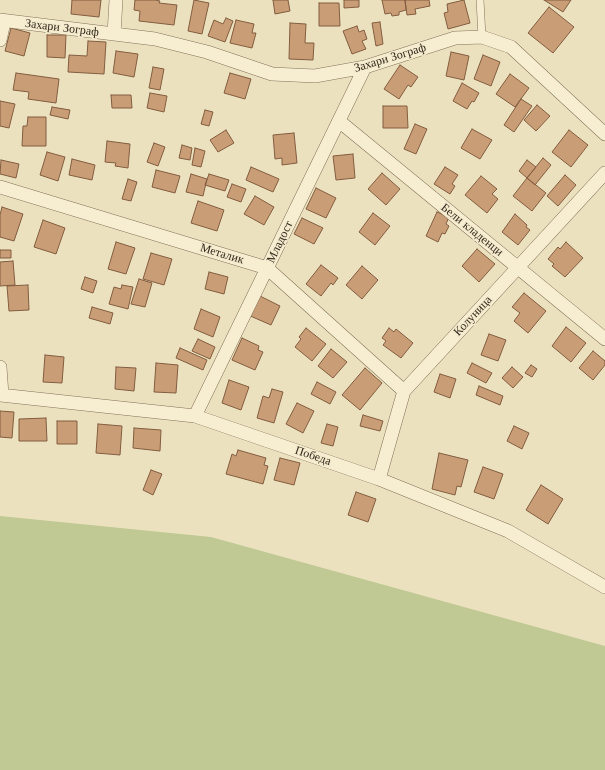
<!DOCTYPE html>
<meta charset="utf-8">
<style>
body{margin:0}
canvas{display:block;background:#ece1bf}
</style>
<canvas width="605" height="770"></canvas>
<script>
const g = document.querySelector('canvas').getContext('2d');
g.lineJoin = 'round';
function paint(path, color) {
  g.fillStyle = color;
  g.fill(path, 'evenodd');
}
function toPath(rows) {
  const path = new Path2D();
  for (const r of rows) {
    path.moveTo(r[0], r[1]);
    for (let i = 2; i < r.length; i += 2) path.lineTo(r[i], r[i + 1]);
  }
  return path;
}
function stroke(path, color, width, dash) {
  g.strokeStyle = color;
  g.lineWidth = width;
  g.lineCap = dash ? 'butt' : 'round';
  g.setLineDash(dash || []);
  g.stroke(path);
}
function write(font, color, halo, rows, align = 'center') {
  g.font = font + ' "Libre Baskerville",serif';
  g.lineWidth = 3;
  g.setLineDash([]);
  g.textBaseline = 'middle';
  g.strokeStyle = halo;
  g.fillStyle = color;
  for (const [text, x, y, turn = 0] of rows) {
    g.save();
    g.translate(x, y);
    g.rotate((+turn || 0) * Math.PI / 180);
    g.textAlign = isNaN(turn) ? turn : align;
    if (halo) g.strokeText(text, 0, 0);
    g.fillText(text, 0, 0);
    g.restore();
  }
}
const green = toPath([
 [0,516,211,537,605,646,605,770,0,770]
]);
const building = toPath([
 [72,0,101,0,99,17,71,14,72,0],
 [135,0,155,0,160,1,159,3,177,5,174,25,139,21,140,11,134,10,135,0],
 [194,0,209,3,202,34,188,31,194,0],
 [273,0,288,0,290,11,275,14,273,0],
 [344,0,359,0,359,7,344,8,344,0],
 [382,0,405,0,406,10,399,12,399,15,392,16,391,13,385,14,382,0],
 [405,0,429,0,430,6,415,9,416,14,407,15,405,0],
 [464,0,470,23,448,29,444,13,448,12,447,4,464,0],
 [544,0,571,0,563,12,544,0],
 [319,3,339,3,340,26,319,26,319,3],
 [549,7,574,27,553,53,528,33,549,7],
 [226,18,233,21,225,42,208,36,214,20,223,24,226,18],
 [236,20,254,24,252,33,256,33,252,48,230,43,236,20],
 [380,22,383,44,376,46,372,23,380,22],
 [290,23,306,24,305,43,314,43,313,60,289,59,290,23],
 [357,26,359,32,364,30,367,39,362,41,366,49,352,54,343,31,357,26],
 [11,28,30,33,24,56,5,51,11,28],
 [47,35,66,35,65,58,47,57,47,35],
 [88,41,106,42,104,74,68,72,69,55,87,56,88,41],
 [116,51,138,54,134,77,113,73,116,51],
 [451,52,469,56,464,80,446,76,451,52],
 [483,55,500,62,491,86,474,79,483,55],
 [400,65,418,77,411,87,408,85,399,99,384,89,400,65],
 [153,67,164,69,160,90,149,88,153,67],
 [16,73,59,79,56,103,28,99,29,92,13,90,16,73],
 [230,73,251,79,245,99,224,93,230,73],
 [510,74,529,88,515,107,496,94,510,74],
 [462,83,479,93,474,102,472,101,467,109,453,101,462,83],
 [150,93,167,96,164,112,147,108,150,93],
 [111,95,131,95,132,108,112,108,111,95],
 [521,99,532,106,514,132,504,125,521,99],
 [0,101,15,104,9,128,0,126,0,101],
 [537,105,550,116,536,131,524,120,537,105],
 [383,106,407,106,408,128,383,128,383,106],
 [52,107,70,110,68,119,50,115,52,107],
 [205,110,213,112,209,126,201,124,205,110],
 [28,117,46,117,46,146,22,146,23,126,27,126,28,117],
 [415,124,427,129,416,154,404,149,415,124],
 [472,129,492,140,480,159,461,148,472,129],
 [226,130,234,143,218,152,210,140,226,130],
 [569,130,588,145,571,167,552,152,569,130],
 [294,133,297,163,282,165,282,158,275,159,273,135,294,133],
 [107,141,130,144,128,168,115,166,116,163,105,162,107,141],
 [154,143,165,147,158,166,147,162,154,143],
 [182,145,192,148,190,160,179,158,182,145],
 [195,148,205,151,201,167,192,165,195,148],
 [47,152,65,157,58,181,40,175,47,152],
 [353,154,355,178,336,180,333,156,353,154],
 [543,158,551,165,535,185,527,178,543,158],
 [72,159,95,165,92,180,69,175,72,159],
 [1,160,19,164,16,178,0,174,1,160],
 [527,160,536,167,527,178,519,171,527,160],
 [251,167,279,179,273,192,246,180,251,167],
 [445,167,458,175,452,184,455,186,450,194,434,184,445,167],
 [156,170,180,176,175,193,152,187,156,170],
 [382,173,400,189,386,205,368,189,382,173],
 [191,174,207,179,203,196,186,192,191,174],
 [209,174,229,180,225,191,205,185,209,174],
 [565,175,576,185,558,206,547,196,565,175],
 [481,176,497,189,492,194,498,199,487,213,465,195,481,176],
 [527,178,546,193,532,211,513,196,527,178],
 [128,179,137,182,131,201,122,199,128,179],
 [232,184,246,189,241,202,227,197,232,184],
 [316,188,336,198,326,218,306,209,316,188],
 [255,196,274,207,264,225,244,214,255,196],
 [198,201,224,210,217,231,191,223,198,201],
 [2,207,23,214,14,241,0,237,0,215,2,207],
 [437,212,449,217,446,224,449,226,445,234,442,233,438,242,426,236,437,212],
 [373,213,390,226,375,245,359,232,373,213],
 [515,214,527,225,526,227,530,230,518,245,502,232,515,214],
 [302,218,323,228,314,244,294,234,302,218],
 [43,220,65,228,56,254,34,247,43,220],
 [116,242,135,248,126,274,108,269,116,242],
 [566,242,583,258,565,277,552,266,554,264,548,259,558,247,560,249,566,242],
 [477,249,495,264,479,282,462,266,477,249],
 [0,250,11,250,11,258,0,258,0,250],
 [151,253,172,259,164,285,143,279,151,253],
 [13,261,15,285,0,286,0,262,13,261],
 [321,265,338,278,333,285,331,283,321,296,306,284,321,265],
 [362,266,378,280,362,299,346,285,362,266],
 [209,272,228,277,224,294,205,289,209,272],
 [85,277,97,281,93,293,81,289,85,277],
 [139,279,152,283,145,307,131,304,139,279],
 [28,285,29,310,9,311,7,286,28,285],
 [122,285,133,287,128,309,109,304,114,287,121,289,122,285],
 [524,293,546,311,528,333,514,321,520,313,512,307,524,293],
 [258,295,280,306,271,325,248,315,258,295],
 [92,307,113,313,110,324,89,318,92,307],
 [201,309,220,317,213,337,194,329,201,309],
 [566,327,586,343,571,362,552,346,566,327],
 [306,328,326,344,312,361,295,347,301,339,299,337,306,328],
 [389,328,394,332,396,329,413,343,401,358,383,345,386,341,382,338,389,328],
 [489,334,506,340,498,361,481,355,489,334],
 [242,338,259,346,258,350,263,352,255,370,232,360,242,338],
 [198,339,215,347,210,359,192,351,198,339],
 [180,348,207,360,203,370,176,358,180,348],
 [331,349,347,362,333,378,318,366,331,349],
 [593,351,605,361,605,365,593,380,579,368,593,351],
 [45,355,64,357,62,383,43,382,45,355],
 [156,363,178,365,176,393,154,392,156,363],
 [472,363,492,373,486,383,467,373,472,363],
 [531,365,537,369,532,377,525,373,531,365],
 [116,367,136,368,134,391,115,389,116,367],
 [512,367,523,377,513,388,502,378,512,367],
 [365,368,382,383,360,410,342,395,365,368],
 [440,374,456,379,450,398,434,392,440,374],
 [229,380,249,387,241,410,222,403,229,380],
 [317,382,336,392,330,404,311,394,317,382],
 [479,386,503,396,500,405,476,395,479,386],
 [272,389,283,392,274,423,257,418,263,396,269,398,272,389],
 [297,403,314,411,303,433,286,424,297,403],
 [0,411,14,412,12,438,0,437,0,411],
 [363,415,383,421,380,431,360,426,363,415],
 [46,418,47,441,19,441,19,419,46,418],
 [57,421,77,421,77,444,57,444,57,421],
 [98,424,122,426,120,455,96,453,98,424],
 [327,424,338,427,333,446,321,443,327,424],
 [514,426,529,433,522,449,507,441,514,426],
 [134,428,161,430,160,451,133,448,134,428],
 [238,450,266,458,264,465,268,466,263,484,226,474,232,454,236,456,238,450],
 [439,453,468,460,461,487,457,486,455,495,432,489,439,453],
 [280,458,300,463,294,485,274,480,280,458],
 [483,467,503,474,494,499,474,492,483,467],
 [151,470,162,474,153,495,143,490,151,470],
 [541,485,563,499,548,524,526,510,541,485],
 [356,492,376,499,368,522,348,515,356,492]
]);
const lane = toPath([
 [480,0,482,37]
]);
const street = toPath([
 [0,20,155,39,207,52,272,74,315,76,365,67,455,38,482,37,511,47,605,134],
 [114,34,116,0],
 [0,40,4,22],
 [339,121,605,339],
 [0,187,267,268,404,391],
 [0,367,2,395],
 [0,395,195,416,379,479,508,531,605,587],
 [195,416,365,67],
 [379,479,404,391,605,173]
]);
const streetNames = [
 ["Захари Зограф",62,28,7],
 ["Захари Зограф",390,58,-17],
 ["Бели кладенци",472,230,39],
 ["Младост",280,242,-64],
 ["Металик",222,254,17],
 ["Колуница",473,316,-47],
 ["Победа",313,456,19]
];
paint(green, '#c0c994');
paint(building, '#c99d76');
stroke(building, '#825d3f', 1);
stroke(lane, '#847258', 8);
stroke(street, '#847258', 14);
stroke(lane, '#f7eed2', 7);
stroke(street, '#f7eed2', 13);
write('12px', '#34291c', '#f4ebce', streetNames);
</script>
